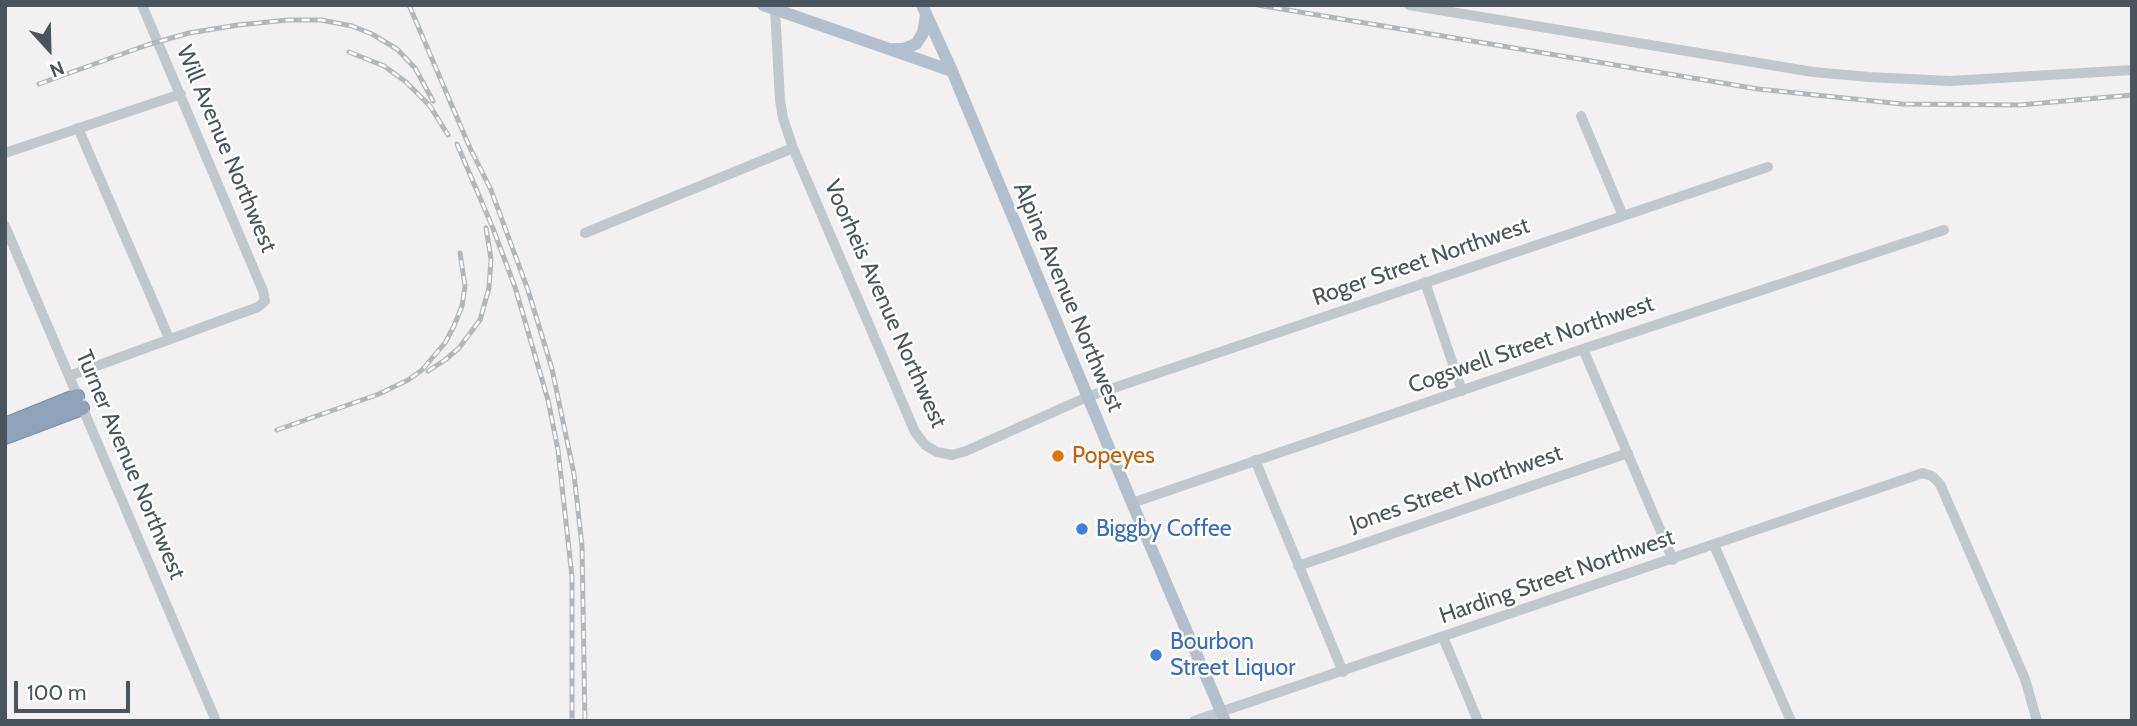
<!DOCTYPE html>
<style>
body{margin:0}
#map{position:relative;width:2137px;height:726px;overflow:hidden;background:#f2f0f1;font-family:Cabin,sans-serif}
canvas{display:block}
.frame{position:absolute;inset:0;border:7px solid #4a545c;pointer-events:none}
.north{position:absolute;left:14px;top:14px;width:70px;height:70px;-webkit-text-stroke:5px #fff;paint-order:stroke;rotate:158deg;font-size:19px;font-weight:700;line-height:28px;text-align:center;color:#4a545c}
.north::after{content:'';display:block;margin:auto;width:24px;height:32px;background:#4a545c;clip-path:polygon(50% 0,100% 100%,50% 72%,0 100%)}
.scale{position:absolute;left:14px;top:681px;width:116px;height:32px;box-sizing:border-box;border:4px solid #4a545c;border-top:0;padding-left:9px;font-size:21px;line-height:24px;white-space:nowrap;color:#4a545c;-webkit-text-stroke:5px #fff;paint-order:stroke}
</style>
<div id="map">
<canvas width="2137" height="726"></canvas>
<div class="frame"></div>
<div class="north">N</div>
<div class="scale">100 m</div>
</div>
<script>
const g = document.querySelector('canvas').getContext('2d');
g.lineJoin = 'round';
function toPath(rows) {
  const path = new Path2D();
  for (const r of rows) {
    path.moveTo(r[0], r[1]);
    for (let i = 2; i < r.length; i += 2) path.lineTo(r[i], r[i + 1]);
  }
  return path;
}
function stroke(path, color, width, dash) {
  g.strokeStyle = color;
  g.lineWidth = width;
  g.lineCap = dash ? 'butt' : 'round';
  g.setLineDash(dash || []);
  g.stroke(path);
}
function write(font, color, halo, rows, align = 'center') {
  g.font = font + ' Cabin,sans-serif';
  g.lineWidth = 5;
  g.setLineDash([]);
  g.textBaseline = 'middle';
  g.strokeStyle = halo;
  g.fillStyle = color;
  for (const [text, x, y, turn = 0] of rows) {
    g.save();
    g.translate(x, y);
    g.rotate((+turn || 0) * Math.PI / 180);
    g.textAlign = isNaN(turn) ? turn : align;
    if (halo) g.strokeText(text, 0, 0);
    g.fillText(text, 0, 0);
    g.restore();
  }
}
const minor = toPath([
 [1409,5,1813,72,1869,77,1950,81,2132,70],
 [775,9,780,100,783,118,793,148,915,432,925,445,937,452,952,455,966,451,1087,397,1768,167],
 [1581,116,1623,216],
 [78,128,169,338],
 [5,153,181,94],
 [5,226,216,721],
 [585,233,793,148],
 [1425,282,1462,391],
 [1583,349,1673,560],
 [69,376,258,307,265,301,263,291,142,5],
 [1255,460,1343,672],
 [1132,503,1583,349,1944,230],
 [1714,545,1791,721],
 [1298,566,1628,453],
 [1443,637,1478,721],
 [1194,721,1923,473,1932,476,1940,484,2025,679,2037,721]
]);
const major = toPath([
 [763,5,952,71],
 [922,5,952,71,1132,503,1225,721],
 [894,49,903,49,916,44,923,33,926,15]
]);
const highway = toPath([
 [5,425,77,396],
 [5,437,82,408]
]);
const rail = toPath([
 [409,5,470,148,491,190,528,290,552,369,574,474,582,546,585,721],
 [1258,5,1758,89,1902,104,2020,105,2132,95],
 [349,52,384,66,406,82,430,106,448,135],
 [39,84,147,45,189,33,238,25,288,20,321,20,352,26,372,34,397,49,415,68,433,101],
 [457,144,492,226,515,287,548,400,558,450,572,577,572,721],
 [428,371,445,360,459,348,480,320,489,288,491,259,486,228],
 [277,430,379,394,408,380,422,370,445,343,454,326,462,306,465,286,460,253]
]);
const markers = [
 [1058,456,7,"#e8710a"],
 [1082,529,7,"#3f7fe0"],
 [1156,655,7,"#3f7fe0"]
];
const streetNames = [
 ["Will Avenue Northwest",226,149,67],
 ["Roger Street Northwest",1421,262,-19],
 ["Alpine Avenue Northwest",1068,297,67],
 ["Voorheis Avenue Northwest",885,304,66],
 ["Cogswell Street Northwest",1531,345,-19],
 ["Turner Avenue Northwest",130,465,67],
 ["Jones Street Northwest",1456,489,-19],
 ["Harding Street Northwest",1557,577,-19]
];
const foodNames = [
 ["Popeyes",1072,456]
];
const shopNames = [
 ["Biggby Coffee",1096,529],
 ["Bourbon",1170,642],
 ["Street Liquor",1170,668]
];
stroke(highway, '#798ea5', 16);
stroke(minor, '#c0c8cd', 10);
stroke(major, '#b3c0cc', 12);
stroke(highway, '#8ea3b9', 14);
stroke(rail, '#b3b6ba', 5);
stroke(rail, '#fff', 2.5, [8]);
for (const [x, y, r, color] of markers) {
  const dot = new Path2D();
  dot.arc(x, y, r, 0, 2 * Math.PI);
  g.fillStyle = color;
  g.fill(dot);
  stroke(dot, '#fff', 2.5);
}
write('23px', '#4a545c', '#fff', streetNames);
write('23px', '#c56008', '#fff', foodNames, 'left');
write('23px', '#366cbe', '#fff', shopNames, 'left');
</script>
